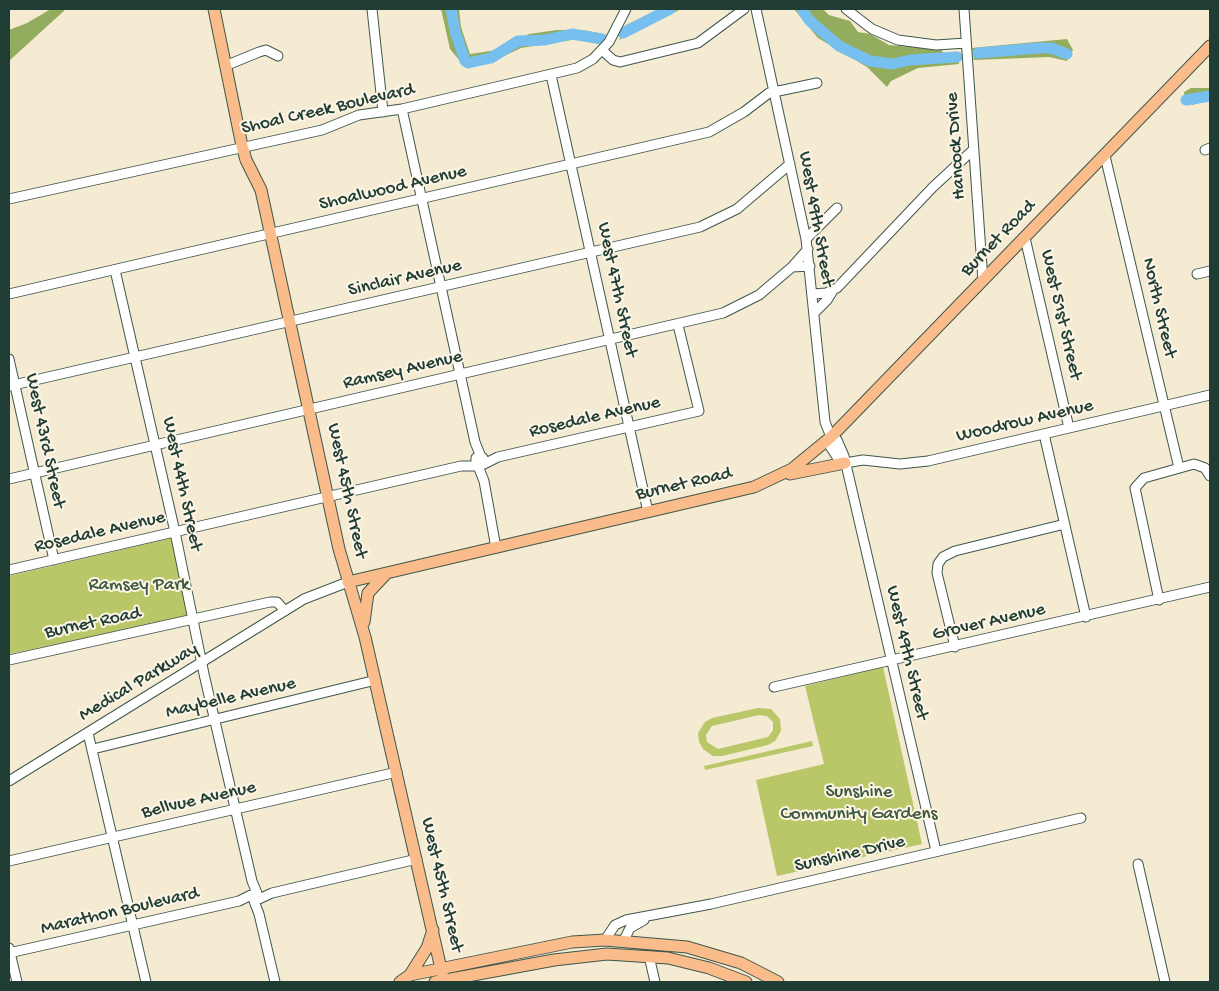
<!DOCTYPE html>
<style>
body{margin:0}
#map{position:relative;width:1219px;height:991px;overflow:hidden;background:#f5ebd3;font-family:"Gochi Hand",sans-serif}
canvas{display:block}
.frame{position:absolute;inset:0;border:10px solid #1f3d34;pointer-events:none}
</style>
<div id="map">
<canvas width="1219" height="991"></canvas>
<div class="frame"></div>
</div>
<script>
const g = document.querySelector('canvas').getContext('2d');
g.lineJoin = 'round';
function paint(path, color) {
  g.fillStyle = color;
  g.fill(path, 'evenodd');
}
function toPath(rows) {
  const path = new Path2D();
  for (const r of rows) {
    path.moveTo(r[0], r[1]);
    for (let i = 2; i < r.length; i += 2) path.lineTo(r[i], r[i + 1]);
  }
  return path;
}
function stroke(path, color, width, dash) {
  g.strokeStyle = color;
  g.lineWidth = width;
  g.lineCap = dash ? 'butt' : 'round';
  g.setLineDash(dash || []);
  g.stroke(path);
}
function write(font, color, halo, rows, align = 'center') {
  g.font = font + ' "Gochi Hand",sans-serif';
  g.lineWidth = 4;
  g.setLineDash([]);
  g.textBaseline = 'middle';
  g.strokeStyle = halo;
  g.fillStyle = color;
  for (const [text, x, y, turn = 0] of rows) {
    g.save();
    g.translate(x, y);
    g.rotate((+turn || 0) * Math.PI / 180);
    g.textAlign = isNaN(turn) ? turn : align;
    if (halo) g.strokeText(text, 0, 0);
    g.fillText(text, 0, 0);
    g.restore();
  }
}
const green = toPath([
 [172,538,188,617,9,654,9,576],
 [883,667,922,844,777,876,756,780,824,764,805,686],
 [758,708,771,709,780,719,781,731,775,741,768,745,722,756,713,756,703,749,699,742,698,733,705,722,712,718],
 [759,715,767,716,773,722,773,730,768,737,718,749,707,742,706,735,712,726],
 [812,741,813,746,705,770,704,766]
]);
const forest = toPath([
 [51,9,66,9,9,61,9,30,27,23],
 [441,9,459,9,461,27,470,54,497,50,529,34,557,30,583,30,603,34,599,44,578,39,521,48,500,58,465,67,450,49],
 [660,9,681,9,619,40,626,25],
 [794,9,823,9,829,15,850,21,858,32,870,34,889,45,942,50,944,55,958,54,959,64,918,68,891,81,887,87,867,67,818,38],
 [1067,39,1073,50,1067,61,1049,57,974,60,972,48],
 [1191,88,1210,88,1210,100,1192,105,1191,102,1185,102,1184,92]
]);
const river = toPath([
 [451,9,455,31,465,61,468,63,491,58,518,41,545,40,572,34,602,39],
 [802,9,809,20,839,46,870,61,892,64,910,60,957,57],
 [623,33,670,9],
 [978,53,1039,48,1051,48,1067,54],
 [1186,100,1210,96]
]);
const minor = toPath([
 [372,9,383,112],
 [756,9,806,239,825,422,831,437,830,446,839,460,845,463],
 [846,9,872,29,898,40,936,45,966,43],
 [964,9,983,281],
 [602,50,613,60,620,62,698,43,744,9],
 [225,66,259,52,266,50,278,56],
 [551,75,648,512],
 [402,109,475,442,481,457],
 [1205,150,1210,148],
 [1105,156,1179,468],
 [9,199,322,130,359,115,402,109,577,68,593,59,609,42,626,9],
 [1025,238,1069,428],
 [806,239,837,208],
 [792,267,808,249],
 [115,270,175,532,204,674,252,881,257,893],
 [1197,274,1210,271],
 [9,294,709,132,744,112,769,93,817,83],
 [813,294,826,293,837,288,933,187,973,150],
 [814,313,827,300,832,292],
 [9,359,54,560],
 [9,386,700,227,737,209,790,164],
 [1044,434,1086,617],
 [831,437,837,440,844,456,936,851],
 [845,463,863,460,900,464,928,461,1210,395],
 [484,464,498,457,699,411,678,325],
 [478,466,484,481,496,548],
 [9,479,723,313,759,295,792,267,810,266],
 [9,570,461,466,481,466,484,462,483,458,476,458,476,465],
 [1159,600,1135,488,1144,478,1194,464,1205,468,1210,476],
 [955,647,937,573,938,564,943,557,955,551,1065,524],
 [9,660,270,602,277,602,285,611],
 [774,687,1210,587],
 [88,733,146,982],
 [93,749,376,680],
 [9,781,304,599,348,582],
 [9,861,397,772],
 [1138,864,1165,982],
 [259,899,272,893,417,859],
 [254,901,259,914,275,982],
 [605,940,615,925,626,920,711,904,1081,818],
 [624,940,630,928,644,920],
 [9,948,17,982],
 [9,953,239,901,251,895],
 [649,956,655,982]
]);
const major = toPath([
 [214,9,242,146,246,160,261,190,339,549,365,637,444,982],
 [790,474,845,463],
 [348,582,754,487,792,469,831,437,1210,46],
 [364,622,368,593,385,575],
 [410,975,427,948,433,930],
 [400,982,410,975,528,951,572,942,605,940,687,947,741,963,778,982],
 [435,982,554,960,607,954,668,958,709,968,746,982]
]);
const streetNames = [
 ["Shoal Creek Boulevard",328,110,-13],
 ["Hancock Drive",957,146,-94],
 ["Shoalwood Avenue",393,189,-13],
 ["West 49th Street",815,219,80],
 ["Burnet Road",999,239,-46],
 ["Sinclair Avenue",405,279,-13],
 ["West 47th Street",616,290,78],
 ["North Street",1158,308,77],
 ["West 51st Street",1060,315,77],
 ["Ramsey Avenue",403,371,-13],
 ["Rosedale Avenue",595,418,-13],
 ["Woodrow Avenue",1025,422,-13],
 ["West 43rd Street",44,441,78],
 ["West 44th Street",181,484,78],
 ["Burnet Road",684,485,-13],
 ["West 45th Street",346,491,78],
 ["Rosedale Avenue",100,533,-13],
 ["Grover Avenue",989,623,-13],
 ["Burnet Road",93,624,-12],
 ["West 49th Street",906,653,77],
 ["Medical Parkway",139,683,-31],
 ["Maybelle Avenue",231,699,-13],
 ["Bellvue Avenue",199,801,-13],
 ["Sunshine Drive",850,855,-13],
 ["West 45th Street",441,885,77],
 ["Marathon Boulevard",120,912,-13]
];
const parkNames = [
 ["Ramsey Park",139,586],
 ["Sunshine",859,793],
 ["Community Gardens",859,815]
];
paint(green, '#bac769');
paint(forest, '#93ac5d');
stroke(river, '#76bfee', 11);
stroke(minor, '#3f574c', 11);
stroke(major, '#3f574c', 13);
stroke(minor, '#fff', 9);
stroke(major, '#fabc8b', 11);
write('19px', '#1f3d34', '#fcf5e5', streetNames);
write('19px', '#3e593f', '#fcf5e5', parkNames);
</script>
